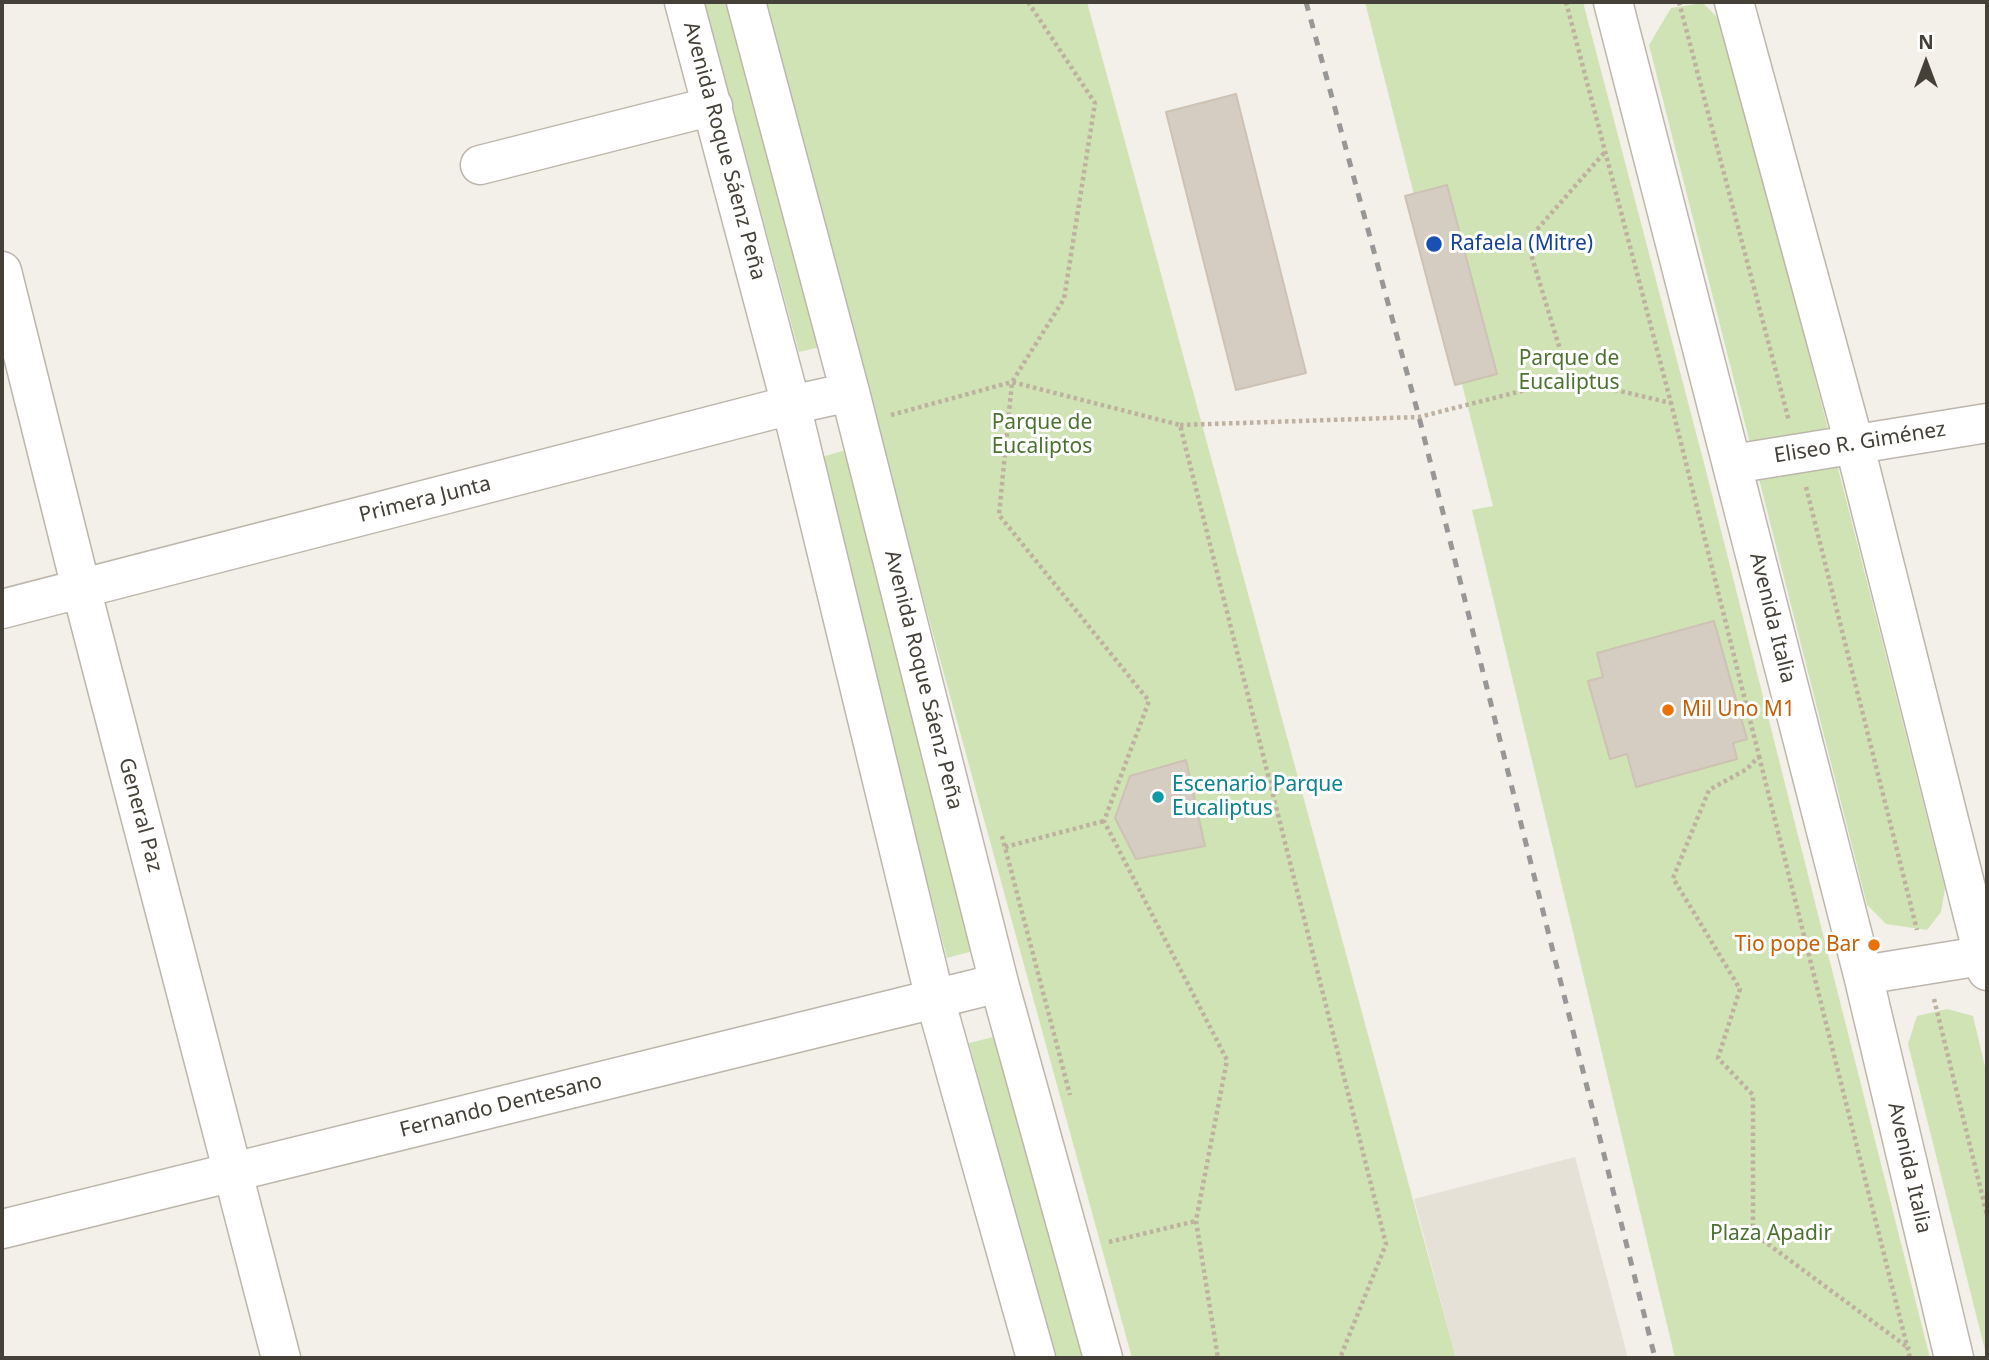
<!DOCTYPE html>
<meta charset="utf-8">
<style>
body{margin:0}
#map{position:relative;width:1989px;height:1360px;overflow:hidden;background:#f3efe9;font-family:"Noto Sans",sans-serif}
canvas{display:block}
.frame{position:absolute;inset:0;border:4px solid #454038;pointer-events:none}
.north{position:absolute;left:1891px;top:28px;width:70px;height:70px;-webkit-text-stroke:5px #fff;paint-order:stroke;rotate:0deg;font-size:19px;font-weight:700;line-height:28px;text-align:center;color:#454038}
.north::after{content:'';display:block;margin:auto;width:24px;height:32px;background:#454038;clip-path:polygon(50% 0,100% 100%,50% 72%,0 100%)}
</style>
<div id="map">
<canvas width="1989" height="1360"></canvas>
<div class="frame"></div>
<div class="north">N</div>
</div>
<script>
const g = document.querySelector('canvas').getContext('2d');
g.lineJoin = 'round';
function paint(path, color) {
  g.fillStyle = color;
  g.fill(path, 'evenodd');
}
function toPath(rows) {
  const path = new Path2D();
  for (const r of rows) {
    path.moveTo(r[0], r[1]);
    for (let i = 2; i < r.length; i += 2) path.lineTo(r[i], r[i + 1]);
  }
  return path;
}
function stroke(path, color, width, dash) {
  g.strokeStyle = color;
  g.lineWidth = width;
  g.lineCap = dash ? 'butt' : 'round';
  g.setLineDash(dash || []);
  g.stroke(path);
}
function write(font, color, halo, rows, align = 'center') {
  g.font = font + ' "Noto Sans",sans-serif';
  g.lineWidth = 6;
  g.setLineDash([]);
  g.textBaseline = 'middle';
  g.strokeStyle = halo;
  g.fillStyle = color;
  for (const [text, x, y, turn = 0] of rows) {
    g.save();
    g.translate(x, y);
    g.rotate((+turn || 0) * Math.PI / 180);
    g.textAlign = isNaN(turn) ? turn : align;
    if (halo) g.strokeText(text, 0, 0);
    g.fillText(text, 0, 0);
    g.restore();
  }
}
const residential = toPath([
 [1575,1157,1628,1358,1456,1358,1414,1199]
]);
const green = toPath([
 [704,2,740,2,829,345,799,352],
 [763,2,1087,2,1456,1358,1132,1358,869,401],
 [1365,2,1583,2,1705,467,1930,1358,1675,1358,1472,510,1493,506],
 [1703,3,1725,25,1945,888,1941,912,1927,930,1886,924,1867,905,1649,45,1671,8],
 [853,448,977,950,947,958,818,458],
 [1947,1009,1973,1016,1987,1075,1987,1358,1908,1044,1917,1016],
 [1006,1034,1089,1358,1054,1358,969,1043]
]);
const building = toPath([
 [1236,94,1306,373,1236,390,1166,112,1236,94],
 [1447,185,1497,374,1455,385,1405,196,1447,185],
 [1714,621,1747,739,1733,743,1737,759,1636,787,1627,754,1610,759,1588,681,1603,677,1597,653,1714,621],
 [1186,760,1205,846,1136,859,1115,818,1130,776,1186,760]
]);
const path = toPath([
 [1028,2,1095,103,1064,299,1012,382,999,515,1149,701,1104,821,1227,1060,1196,1221,1218,1358],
 [1566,2,1671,403,1759,756,1747,769,1709,790,1673,878,1740,989,1718,1058,1753,1095,1753,1233,1910,1349],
 [1679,2,1789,421],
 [1604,153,1527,241,1569,379,1671,403],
 [891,415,1012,382,1180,425,1386,1244,1340,1358],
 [1180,425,1419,417,1569,379],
 [1806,487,1917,930],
 [1759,756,1910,1358],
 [1002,836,1070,1095],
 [1005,847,1104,821],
 [1934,999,1987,1215],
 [1109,1242,1196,1221]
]);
const minor = toPath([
 [684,2,791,405,935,999,1036,1358],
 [746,2,850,392,999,983,1103,1358],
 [1613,2,1863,975,1954,1358],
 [1734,2,1854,443,1987,971],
 [480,165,713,106],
 [2,271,81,588,281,1358],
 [1733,464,1987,423],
 [2,609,791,405,850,392],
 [1863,975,1987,955],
 [2,1229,999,983]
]);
const rail = toPath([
 [1306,2,1419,417,1655,1358]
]);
const markers = [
 [1434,244,9,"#1a4fb4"],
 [1668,710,7,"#e8710a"],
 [1158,797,7,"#0f9aa8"],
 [1874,945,7,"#e8710a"]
];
const streetNames = [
 ["Avenida Roque Sáenz Peña",724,151,75],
 ["Eliseo R. Giménez",1860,443,-9],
 ["Primera Junta",425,500,-14],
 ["Avenida Italia",1772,618,76],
 ["Avenida Roque Sáenz Peña",923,680,76],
 ["General Paz",140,815,75],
 ["Fernando Dentesano",501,1106,-14],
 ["Avenida Italia",1909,1168,77]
];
const transitNames = [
 ["Rafaela (Mitre)",1450,244]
];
const parkNames = [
 ["Parque de",1569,359],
 ["Eucaliptus",1569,383],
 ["Parque de",1042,423],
 ["Eucaliptos",1042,447],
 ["Plaza Apadir",1771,1234]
];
const foodNames = [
 ["Mil Uno M1",1682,710],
 ["Tio pope Bar",1860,945,"right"]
];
const cultureNames = [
 ["Escenario Parque",1172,785],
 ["Eucaliptus",1172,809]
];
paint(residential, '#e6e1d7');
paint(green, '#d0e3b5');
paint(building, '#d6cdc2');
stroke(building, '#cdc2b3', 2);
stroke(minor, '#bdb6ac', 41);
stroke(path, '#beb19f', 4.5, [3.5, 3.5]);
stroke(minor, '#fff', 38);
stroke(rail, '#979797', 5, [9, 9]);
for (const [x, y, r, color] of markers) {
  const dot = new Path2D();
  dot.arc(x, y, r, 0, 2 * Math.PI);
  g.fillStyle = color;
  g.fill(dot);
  stroke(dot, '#fff', 2.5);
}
write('21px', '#454038', '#fff', streetNames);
write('21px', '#164399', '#fff', transitNames, 'left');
write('21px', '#4c7230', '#fff', parkNames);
write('21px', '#c56008', '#fff', foodNames, 'left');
write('21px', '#0d838f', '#fff', cultureNames, 'left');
</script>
